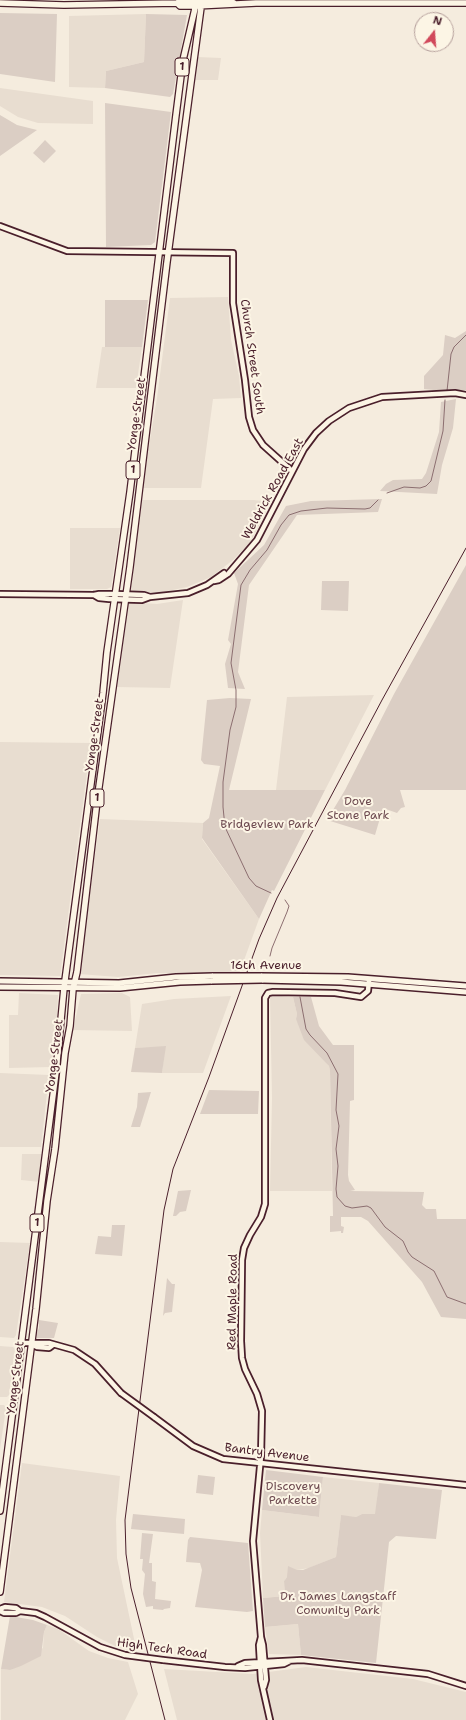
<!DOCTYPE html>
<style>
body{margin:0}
#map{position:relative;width:466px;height:1720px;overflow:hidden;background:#f5ecde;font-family:"Shantell Sans",sans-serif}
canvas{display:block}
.north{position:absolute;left:414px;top:12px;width:40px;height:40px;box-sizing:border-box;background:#fcf5e5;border:1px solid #b59f9b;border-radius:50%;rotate:17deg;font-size:11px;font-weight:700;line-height:16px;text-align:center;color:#4a1f2b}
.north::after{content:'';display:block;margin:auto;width:14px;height:18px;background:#d1495b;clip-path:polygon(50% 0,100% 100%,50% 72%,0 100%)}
</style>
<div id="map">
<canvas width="466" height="1720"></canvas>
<div class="north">N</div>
</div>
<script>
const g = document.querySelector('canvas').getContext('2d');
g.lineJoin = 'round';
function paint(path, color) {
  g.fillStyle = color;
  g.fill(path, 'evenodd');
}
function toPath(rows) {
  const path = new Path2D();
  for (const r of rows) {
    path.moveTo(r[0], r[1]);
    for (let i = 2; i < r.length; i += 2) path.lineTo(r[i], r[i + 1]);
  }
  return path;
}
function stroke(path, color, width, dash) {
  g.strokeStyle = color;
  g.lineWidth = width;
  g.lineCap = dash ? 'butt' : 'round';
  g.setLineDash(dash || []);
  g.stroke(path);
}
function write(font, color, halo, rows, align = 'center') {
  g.font = font + ' "Shantell Sans",sans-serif';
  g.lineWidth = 4;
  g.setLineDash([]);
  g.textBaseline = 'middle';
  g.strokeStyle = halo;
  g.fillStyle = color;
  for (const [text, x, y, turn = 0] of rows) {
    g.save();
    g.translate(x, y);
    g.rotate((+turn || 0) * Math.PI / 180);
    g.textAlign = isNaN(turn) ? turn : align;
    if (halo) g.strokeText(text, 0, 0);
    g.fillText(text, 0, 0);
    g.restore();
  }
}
const built = toPath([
 [146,14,144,62,106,71,105,88,69,87,69,16],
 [197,57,221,58,218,80,194,80],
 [0,88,93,101,93,124,38,123,18,117,0,106],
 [228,297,231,340,239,376,241,398,213,399,201,488,142,488,157,398,170,298],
 [102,347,142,347,136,388,96,388],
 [142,500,254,500,271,502,250,543,233,560,211,577,187,587,163,592,130,592],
 [70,528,120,528,111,587,107,589,70,589],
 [183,600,170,688,117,687,128,602,157,604],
 [374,695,325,790,276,790,287,697],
 [0,742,91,743,60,976,0,975],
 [100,819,203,823,202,839,259,919,239,974,158,973,118,977,79,974],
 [19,993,58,995,56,1036,51,1067,9,1068,9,1015,18,1015],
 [122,993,130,997,132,1031,73,1030,81,994],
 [270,995,293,997,297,1014,296,1019,329,1066,330,1071,332,1191,270,1191,272,1098],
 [231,996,203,1073,162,1073,165,1047,135,1048,142,1004,174,999],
 [0,1073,49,1075,41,1147,0,1147],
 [22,1154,42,1154,40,1182,21,1180],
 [0,1242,30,1243,16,1335,14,1338,0,1337],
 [0,1346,13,1347,15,1349,9,1395,7,1397,0,1397],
 [0,1405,4,1405,6,1408,0,1449],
 [22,1463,120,1476,116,1520,117,1558,137,1653,115,1646,97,1637,65,1616,42,1607,4,1602],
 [323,1477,379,1483,376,1514,362,1514,356,1517,341,1516,336,1557,309,1568,297,1570,287,1577,284,1581,285,1596,263,1598,260,1533,262,1510,319,1517],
 [298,1624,301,1655,269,1654,265,1627],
 [47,1625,58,1629,89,1651,108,1658,128,1662,138,1694,125,1720,1,1720,1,1669,10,1670,43,1648,44,1632],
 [306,1667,413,1679,466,1692,466,1720,177,1720,164,1669,253,1674]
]);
const green = toPath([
 [0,13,57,14,55,82,0,74],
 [146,14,187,15,173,94,170,97,105,88,106,71,144,62],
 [105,103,171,112,155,242,151,245,106,247],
 [0,115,17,125,37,130,0,156],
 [45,140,56,151,44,163,33,153],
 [105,300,148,300,142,347,105,347],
 [466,331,466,390,444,391,424,389,424,376,443,355,445,335,455,338],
 [456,399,453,428,442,465,437,494,380,491,386,484,393,480,422,479,426,473,439,432,441,402],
 [382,499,378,512,297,515,249,585,238,672,245,689,228,688,225,664,231,644,228,640,238,584,234,573,264,545,286,506,311,501],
 [466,565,466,790,400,790,405,807,401,808,397,813,383,808,375,835,327,820,345,790,394,694],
 [322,581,349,581,348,611,321,610],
 [230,698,251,699,229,790,325,790,274,891,272,890,259,919,202,838,203,823,209,818,220,766,204,764,201,760,207,700],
 [293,997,311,997,319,1026,333,1045,354,1045,354,1100,350,1101,348,1175,349,1181,355,1190,350,1191,424,1192,422,1205,426,1209,436,1209,437,1219,466,1219,466,1319,441,1317,422,1282,368,1221,361,1217,341,1217,341,1226,344,1227,343,1233,341,1233,341,1231,330,1232,330,1216,333,1216,330,1071,329,1066,304,1040,296,1019,297,1014],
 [166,1046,162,1073,131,1072,135,1048],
 [209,1090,259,1091,258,1114,200,1114],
 [151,1092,140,1127,131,1127,137,1107,138,1093],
 [191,1190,186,1211,180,1212,176,1216,173,1216,178,1191],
 [112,1225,125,1225,122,1256,95,1254,98,1236,111,1237],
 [167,1278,172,1284,175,1284,172,1312,165,1313,163,1316],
 [39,1320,58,1323,54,1338,37,1338,36,1335,39,1328],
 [266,1470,323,1477,319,1517,262,1510],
 [198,1475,215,1477,213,1495,196,1493],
 [379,1483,442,1490,436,1539,396,1536,389,1542,376,1663,301,1655,298,1624,265,1627,263,1598,285,1596,284,1581,287,1577,288,1566,297,1570,303,1570,336,1557,341,1515,356,1517,362,1514,375,1514],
 [133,1514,185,1519,184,1534,131,1529],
 [142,1533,153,1534,149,1563,152,1563,152,1581,156,1582,155,1599,171,1601,170,1608,164,1609,163,1610,153,1609,153,1606,146,1607,143,1594,145,1574,142,1570,143,1559,140,1559],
 [190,1537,248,1543,253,1611,247,1612,195,1607,202,1570,200,1563,186,1562,188,1540],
 [10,1616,33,1620,47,1625,44,1632,41,1656,21,1666,10,1670,1,1669]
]);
const stream = toPath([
 [447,391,451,354,454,347,466,335],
 [387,493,404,487,420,488,426,486,431,481,443,431,445,400],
 [271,893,256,886,249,878,225,827,223,807,223,782,230,730,236,707,236,690,231,663,241,585,250,570,267,550,281,525,289,515,301,511,327,508,365,509,370,508,378,500],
 [270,956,272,948,287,912,289,906,285,900],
 [300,997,306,1029,310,1035,327,1053,338,1074,336,1110,339,1126,336,1149,338,1166,336,1189,337,1197,345,1206,352,1208,367,1206,371,1208,385,1227,403,1241,408,1252,412,1257,434,1271,447,1297,466,1304]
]);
const tertiary = toPath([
 [0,226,67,251,233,253,233,303,245,380,249,417,253,430,263,445,292,471],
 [214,581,219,580,228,574,257,540,304,449,316,433,329,421,349,408,382,397,455,393,466,395],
 [0,594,94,595,99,594,116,594,144,595,150,597],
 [94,595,99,598,109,599,142,600,150,597,188,593,207,585,224,573],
 [22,1343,49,1343,74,1350,95,1364,121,1393],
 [31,1344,37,1347,49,1348,53,1345],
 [154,1417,193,1446,223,1459,466,1485],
 [0,1609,5,1607,16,1608,20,1611,36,1613,45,1617,100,1647,125,1655],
 [0,1611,4,1613,16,1613,20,1611],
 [261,1637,259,1645,261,1680,270,1720],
 [163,1660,225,1667,245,1668,284,1664,290,1661],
 [238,1666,245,1663,302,1660,428,1674,466,1686],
 [264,1687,266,1680,263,1645,261,1637,253,1541,261,1456,262,1411,257,1394,245,1369,242,1358,241,1341,242,1260,244,1248,250,1235,261,1217,265,1204,265,998,268,993,273,992,335,993,361,997,368,991,369,981]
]);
const secondary = toPath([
 [261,976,348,977,466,986],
 [262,980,341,982,466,992],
 [0,981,119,983,176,977,213,976],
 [0,987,120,988,180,982,212,981]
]);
const primary = toPath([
 [0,3,64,5,177,3,180,1,228,0,234,3],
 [177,3,180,6,196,6,256,3,466,3],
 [0,1511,56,1072,64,988,103,693,107,652,130,492,176,115,183,60,197,0],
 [0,1592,36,1309,47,1201,55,1149,65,1053,70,1026,73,989,77,972,97,801,130,567,167,262,202,0]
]);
const rail = toPath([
 [165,1720,131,1588,126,1554,125,1520,164,1210,173,1169,209,1077,259,939,277,898,382,700,466,548]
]);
const tertiaryBridge = toPath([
 [121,1393,154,1417],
 [125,1655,163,1660]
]);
const secondaryBridge = toPath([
 [213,976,261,976],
 [212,981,262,980]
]);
const shields = [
 [182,67,14],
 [133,470,14],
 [97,798,14],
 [37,1223,14]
];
const shieldNames = [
 ["1",182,67],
 ["1",133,470],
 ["1",97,798],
 ["1",37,1223]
];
const streetNames = [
 ["Church Street South",252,357,82],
 ["Yonge Street",137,414,-82],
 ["Weldrick Road East",273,489,-61],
 ["Yonge Street",95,735,-82],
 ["16th Avenue",266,966],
 ["Yonge Street",55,1056,-83],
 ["Red Maple Road",233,1302,-89],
 ["Yonge Street",16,1378,-83],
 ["Bantry Avenue",267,1453,7],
 ["High Tech Road",162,1649,8]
];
const parkNames = [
 ["Dove",358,802],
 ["Stone Park",358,816],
 ["Bridgeview Park",267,825],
 ["Discovery",293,1487],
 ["Parkette",293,1501],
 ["Dr. James Langstaff",338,1597],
 ["Comunity Park",338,1611]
];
paint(built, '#e8ddd0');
paint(green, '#dbcec4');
stroke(stream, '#8c6e70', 1);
stroke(tertiary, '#4a1f2b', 8);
stroke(secondary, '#4a1f2b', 8);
stroke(primary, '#4a1f2b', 8);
stroke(tertiary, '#fcf5e5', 4.5);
stroke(secondary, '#fcf5e5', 5);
stroke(primary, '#fcf5e5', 5.5);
stroke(rail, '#4a1f2b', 1);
stroke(tertiaryBridge, '#4a1f2b', 8, []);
stroke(secondaryBridge, '#4a1f2b', 8, []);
stroke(tertiaryBridge, '#fcf5e5', 4.5);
stroke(secondaryBridge, '#fcf5e5', 5);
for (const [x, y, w] of shields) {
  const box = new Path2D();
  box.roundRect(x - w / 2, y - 9, w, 18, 3);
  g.fillStyle = '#fcf5e5';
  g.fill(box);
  stroke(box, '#4a1f2b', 1);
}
write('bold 11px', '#4a1f2b', null, shieldNames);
write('12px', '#4a1f2b', '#fcf5e5', streetNames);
write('12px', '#6e4b51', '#fcf5e5', parkNames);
</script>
